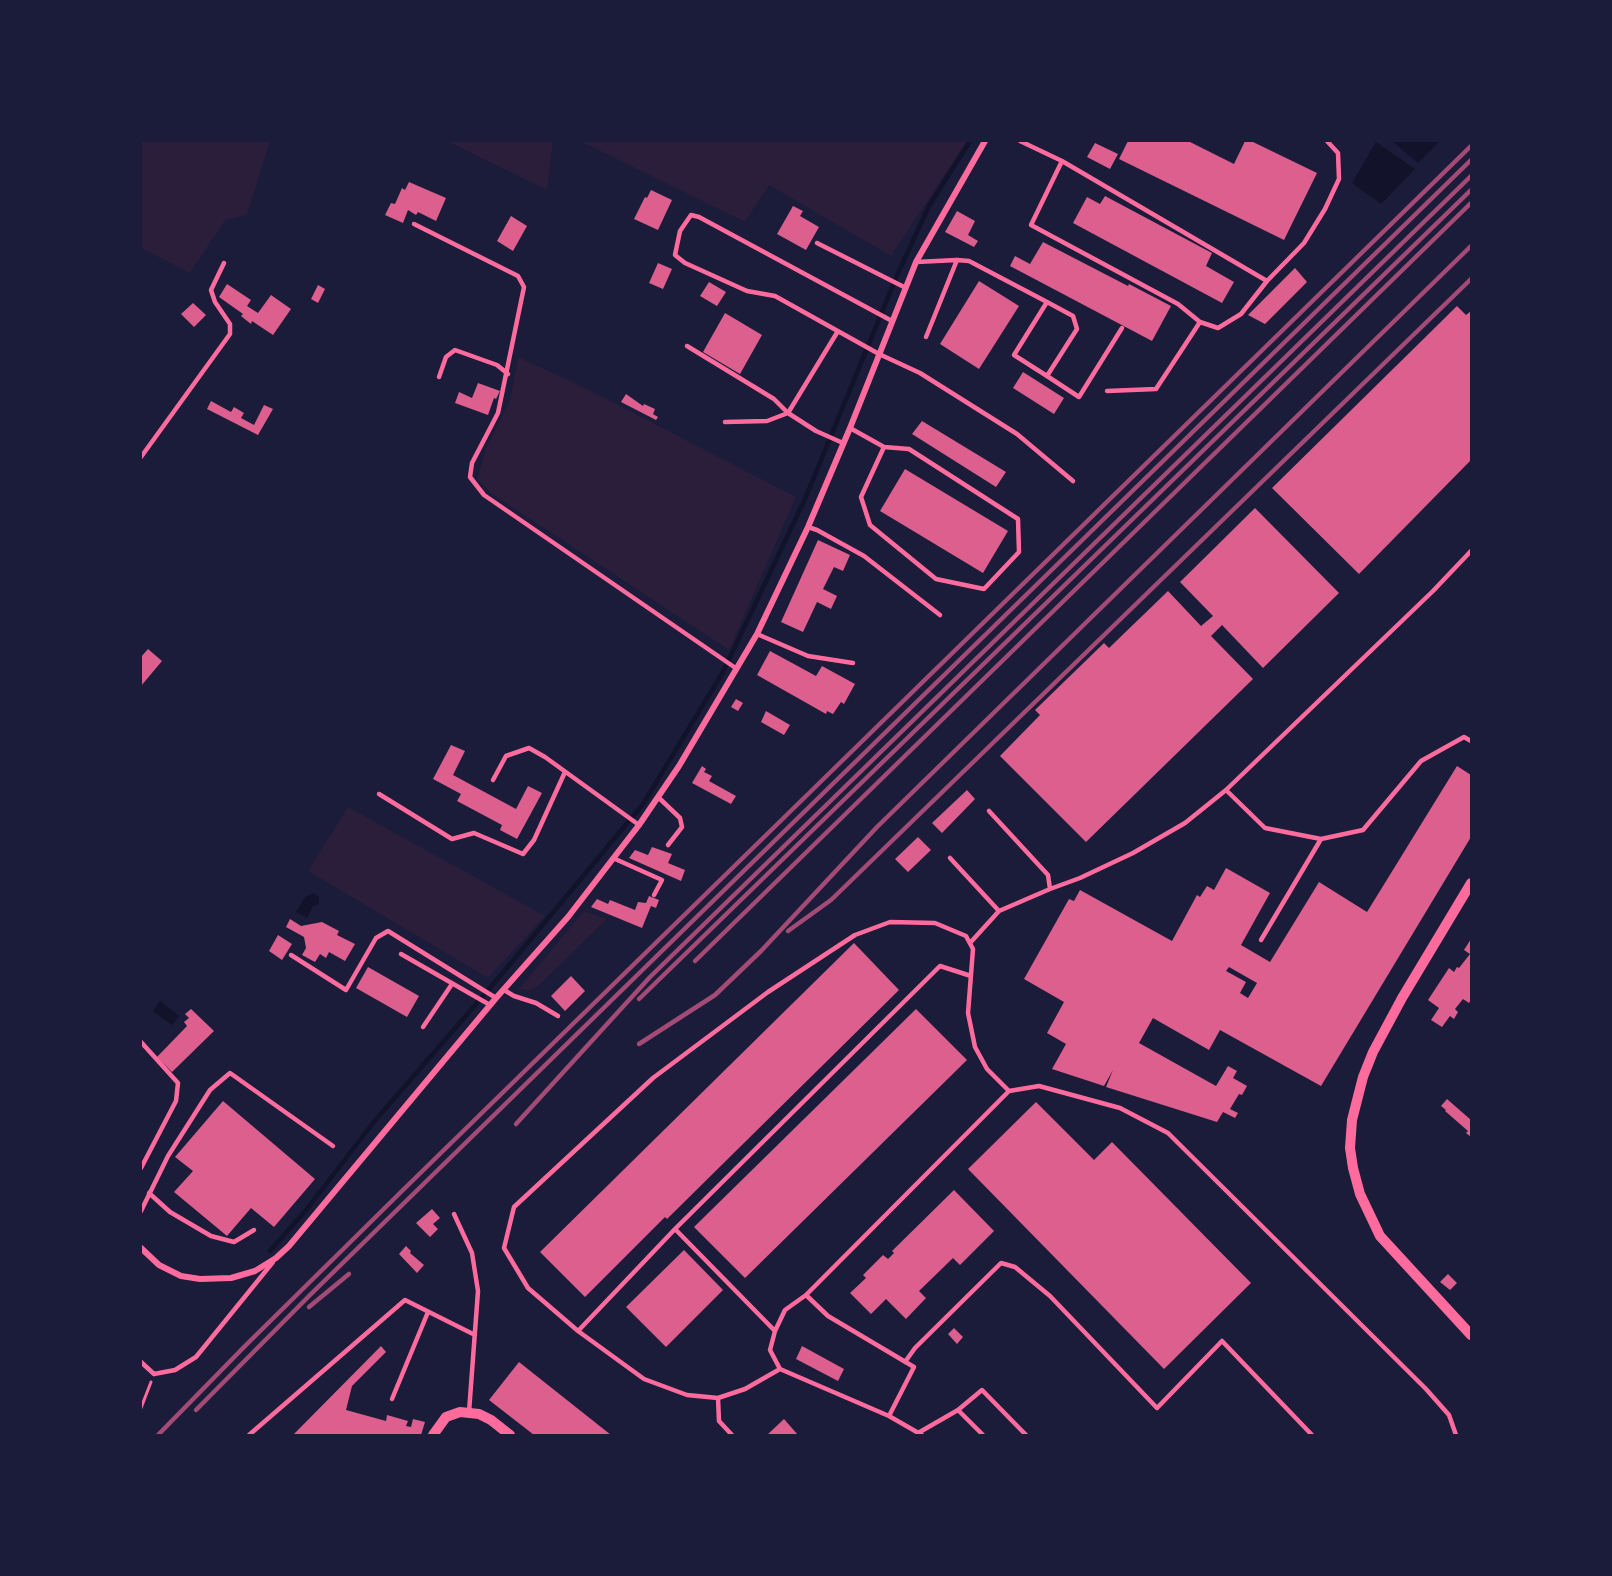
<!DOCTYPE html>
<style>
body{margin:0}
#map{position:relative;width:1612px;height:1576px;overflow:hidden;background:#1b1b3a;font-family:"PT Sans",sans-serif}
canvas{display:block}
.frame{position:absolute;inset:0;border:142px solid #1b1b3a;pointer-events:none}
</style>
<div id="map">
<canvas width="1612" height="1576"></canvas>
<div class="frame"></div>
</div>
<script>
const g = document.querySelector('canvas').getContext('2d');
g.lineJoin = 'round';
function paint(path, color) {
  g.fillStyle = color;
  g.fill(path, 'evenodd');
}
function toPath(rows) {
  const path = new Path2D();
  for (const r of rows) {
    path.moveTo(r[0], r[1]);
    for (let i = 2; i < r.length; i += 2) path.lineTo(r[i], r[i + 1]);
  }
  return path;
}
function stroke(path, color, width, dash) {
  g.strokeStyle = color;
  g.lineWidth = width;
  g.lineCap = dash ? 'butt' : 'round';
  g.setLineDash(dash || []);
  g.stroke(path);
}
const green = toPath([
 [141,141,270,141,247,215,225,220,190,273,141,248],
 [447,141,553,141,547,190],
 [580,141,967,141,891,256,769,185,745,222],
 [518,357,583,387,796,497,729,650,491,493,477,479,487,446,510,401],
 [348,807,545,916,488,978,308,871],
 [584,911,607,919,537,987,530,990,519,989]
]);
const water = toPath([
 [1392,141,1440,141,1418,163],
 [1376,142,1415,169,1381,204,1352,183],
 [314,893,319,897,319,904,313,906,307,918,296,912,305,897],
 [160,1001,179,1016,172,1025,153,1011]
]);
const stream = toPath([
 [270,1251,307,1209,373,1123,496,981,643,804,723,672,805,499,898,273,929,206,970,141]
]);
const building = toPath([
 [1128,141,1188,141,1234,164,1245,141,1251,141,1317,173,1284,240,1119,159],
 [1095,143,1118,154,1110,169,1087,157],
 [409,182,446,198,436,221,418,212,416,215,408,210,403,223,385,215,391,203,395,204,402,188,405,190],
 [651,190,672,200,658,230,634,219,645,197,647,198],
 [1105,196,1212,253,1206,266,1234,282,1222,303,1073,223,1087,197,1100,204],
 [793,206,803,211,800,216,819,227,806,250,777,234],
 [957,211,975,221,968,235,978,241,974,247,945,232],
 [511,216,527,226,513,251,497,241],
 [1043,242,1128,286,1129,284,1171,306,1152,341,1010,266,1015,256,1030,264],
 [658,263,672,269,663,289,649,283],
 [1295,268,1307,282,1265,324,1248,315],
 [979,281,1019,306,979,369,940,344],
 [709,282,726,292,717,306,700,296],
 [227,284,251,300,247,306,258,313,271,295,291,309,273,335,252,321,251,324,241,316,243,314,219,297],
 [318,285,325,289,318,303,311,299],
 [193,303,206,315,194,327,181,314],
 [1457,306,1466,315,1471,311,1471,460,1359,574,1272,488],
 [725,313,762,335,740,374,703,352],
 [1023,372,1064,398,1054,414,1013,388],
 [478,383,500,391,496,399,494,398,488,415,455,403,459,392,472,398],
 [626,394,643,406,644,404,655,409,653,414,658,417,656,420,621,402],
 [211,401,231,412,234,407,244,413,241,418,254,425,264,405,273,409,258,435,207,409],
 [922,421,1006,472,996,487,912,434],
 [905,469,1008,531,983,573,880,511],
 [1255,508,1339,593,1263,668,1222,625,1211,636,1253,679,1086,842,1000,756,1040,715,1035,710,1104,643,1109,648,1168,591,1201,626,1213,616,1180,582],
 [818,540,850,555,843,571,834,567,823,589,837,596,831,609,817,602,803,632,781,622],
 [148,649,162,661,141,686,141,657],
 [770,651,816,676,822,666,855,684,844,704,841,702,833,714,827,711,826,714,757,675],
 [736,699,743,703,738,711,731,707],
 [766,711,790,725,784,735,761,722],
 [451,745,465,751,453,775,516,809,528,786,542,793,517,839,500,830,502,825,457,801,461,794,433,779],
 [702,766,706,769,704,772,712,776,709,781,736,796,731,804,692,783],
 [1457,766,1471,775,1471,837,1321,1086,1220,1030,1209,1050,1153,1018,1139,1043,1216,1086,1228,1066,1237,1071,1233,1078,1247,1086,1242,1095,1239,1094,1230,1109,1238,1113,1235,1118,1223,1112,1217,1122,1106,1087,1113,1070,1104,1086,1052,1069,1066,1044,1047,1033,1064,1002,1024,979,1069,899,1074,901,1080,890,1172,941,1197,895,1200,897,1207,886,1214,890,1226,868,1270,893,1241,945,1270,962,1319,882,1367,912],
 [1229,967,1257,983,1248,998,1240,993,1246,982,1226,971],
 [967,790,975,799,942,833,932,823],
 [918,837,931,850,908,872,895,859],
 [652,847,672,854,668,863,685,870,681,881,629,858,635,850,648,855],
 [649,896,659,900,656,908,651,906,642,928,591,907,597,899,608,904,610,900,635,910,638,902,646,903],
 [290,919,301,926,322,922,339,931,337,935,355,944,345,961,329,952,326,958,320,954,315,962,302,955,306,948,304,937,286,927],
 [278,935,292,944,282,960,269,951],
 [1471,939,1471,1000,1469,1003,1463,999,1455,1009,1458,1012,1454,1019,1450,1016,1442,1027,1431,1020,1439,1008,1428,1000,1449,968,1454,972,1457,967,1459,968,1470,954,1464,950],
 [854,943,899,990,667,1219,665,1217,585,1297,540,1252],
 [368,967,419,996,407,1017,356,988],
 [571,976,585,991,565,1011,551,996],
 [191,1009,214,1031,172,1072,157,1057,187,1026,184,1022,189,1018,185,1014],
 [916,1009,967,1060,745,1278,694,1227],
 [1447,1099,1471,1120,1471,1137,1466,1133,1468,1131,1445,1111,1446,1110,1441,1106],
 [223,1101,315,1179,274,1227,251,1208,227,1236,174,1192,193,1171,175,1157],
 [1036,1102,1094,1160,1112,1142,1251,1283,1164,1369,968,1169],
 [954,1190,994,1231,960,1265,953,1258,919,1291,926,1298,906,1319,886,1299,871,1314,850,1293,866,1278,863,1275,883,1255,888,1259,894,1253,892,1251],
 [432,1209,440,1218,433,1224,438,1229,430,1237,416,1223],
 [406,1246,411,1251,410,1253,424,1265,417,1273,399,1254],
 [684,1250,723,1290,666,1347,626,1307],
 [1448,1274,1457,1283,1450,1290,1440,1282],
 [954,1328,963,1337,957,1344,948,1334],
 [381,1346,386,1352,352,1386,346,1410,386,1421,387,1415,408,1421,406,1426,411,1427,413,1419,425,1422,421,1435,293,1435],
 [802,1346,844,1369,838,1381,796,1359],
 [519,1362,611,1435,534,1435,489,1400],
 [784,1419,798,1435,767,1435]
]);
const path = toPath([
 [141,1408,151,1382]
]);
const service = toPath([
 [1020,141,1062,161,1267,281],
 [1062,161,1031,225,1178,304,1200,322,1218,328,1241,314,1267,281,1304,243,1325,209,1339,179,1338,153,1327,141],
 [414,224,518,276,524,287,498,413,472,463,470,477,484,495,737,669],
 [817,243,906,288],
 [916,262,957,260,969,261,1047,302,1073,316,1077,329,1047,376,1014,355,1047,302],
 [892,321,699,217,691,215,680,231,675,255,685,263,747,291,775,296,879,354,920,373,1017,434,1073,481],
 [838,331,788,413,816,431,843,443],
 [926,337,957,260],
 [687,346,774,399,788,413,767,421,725,422],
 [1047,376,1079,397,1122,328],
 [439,377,446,357,455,350,497,365,508,374],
 [1107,391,1156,389,1200,322],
 [850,428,884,447,861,497,870,525,936,579,984,589,1019,552,1018,519,909,449,884,447],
 [141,457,230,334,230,324,215,302,211,290,224,263],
 [808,527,817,530,864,556,940,615],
 [757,634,808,656,853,663],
 [493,780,506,756,529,748,545,757,639,825],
 [1226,790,1265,828,1321,839,1363,830,1421,761,1464,737,1471,741],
 [379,794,452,839,474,833,523,854,534,840,565,772],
 [658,797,680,818,682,827,668,845],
 [989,811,1048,875,1050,889],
 [613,858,662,880,654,895],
 [950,858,999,911],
 [1261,940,1321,839],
 [970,943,999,911,1050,889,1080,878,1133,853,1185,823,1226,790,1433,591,1471,551],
 [401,954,490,1005],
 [291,955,346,990,376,938,388,931,496,998],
 [504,990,514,996,536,1003,558,1016],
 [423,1027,452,984],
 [141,1042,178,1083,176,1101,141,1168],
 [1009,1091,1039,1086,1120,1108,1168,1133,1426,1389,1449,1415,1456,1435],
 [149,1193,170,1212,211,1236,234,1242,254,1230],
 [141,1211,168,1156,210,1090,230,1073,333,1146],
 [454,1214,472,1253,478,1291,469,1412],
 [806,1295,828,1316,914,1367,889,1416],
 [578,1331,675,1229],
 [775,1331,675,1229,940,966,971,976],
 [141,1362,154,1374,175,1370,196,1357,273,1262],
 [905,1362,915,1348,1001,1263,1015,1267,1050,1296,1157,1408,1222,1341,1312,1435],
 [780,1369,745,1389,718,1398,687,1395,644,1379,578,1331,528,1288,504,1248,514,1207,653,1078,768,992,855,935,890,922,935,923,966,936,973,949,968,1013,975,1047,987,1069,1009,1091,806,1295,785,1310,775,1331,770,1350,780,1369,889,1416,922,1435],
 [718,1398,719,1421,732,1435],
 [392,1399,428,1312],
 [958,1410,982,1390,1026,1435],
 [918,1433,958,1410,983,1435],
 [249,1435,405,1300,475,1335]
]);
const minor = toPath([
 [141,1248,159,1265,181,1276,200,1279,231,1278,255,1271,276,1258,289,1246,496,998,568,917,639,825,679,766,757,634,808,527,850,428,916,262,985,141]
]);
const tertiary = toPath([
 [1471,883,1402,998,1373,1052,1363,1077,1352,1120,1350,1148,1353,1168,1360,1194,1380,1236,1471,1335],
 [433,1435,446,1417,460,1412,479,1414,491,1420,510,1435]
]);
const rail = toPath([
 [788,931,831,900,1471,279],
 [695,961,1471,203],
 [639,999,1471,190],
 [639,1044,715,995,761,951,877,827,1471,246],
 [516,1124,650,977,1471,176],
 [309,1307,349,1274],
 [196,1410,311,1294,1471,160],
 [158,1435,245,1346,403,1190,1471,146]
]);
paint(green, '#2a1e3b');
paint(water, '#12122b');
stroke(stream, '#12122b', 4.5);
paint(building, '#dd5f8e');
stroke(path, '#ff6b9d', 3);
stroke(service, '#ff6b9d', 4.5);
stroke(minor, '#ff6b9d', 6);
stroke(tertiary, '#ff6b9d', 10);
stroke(rail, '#a44b75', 4.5);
</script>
